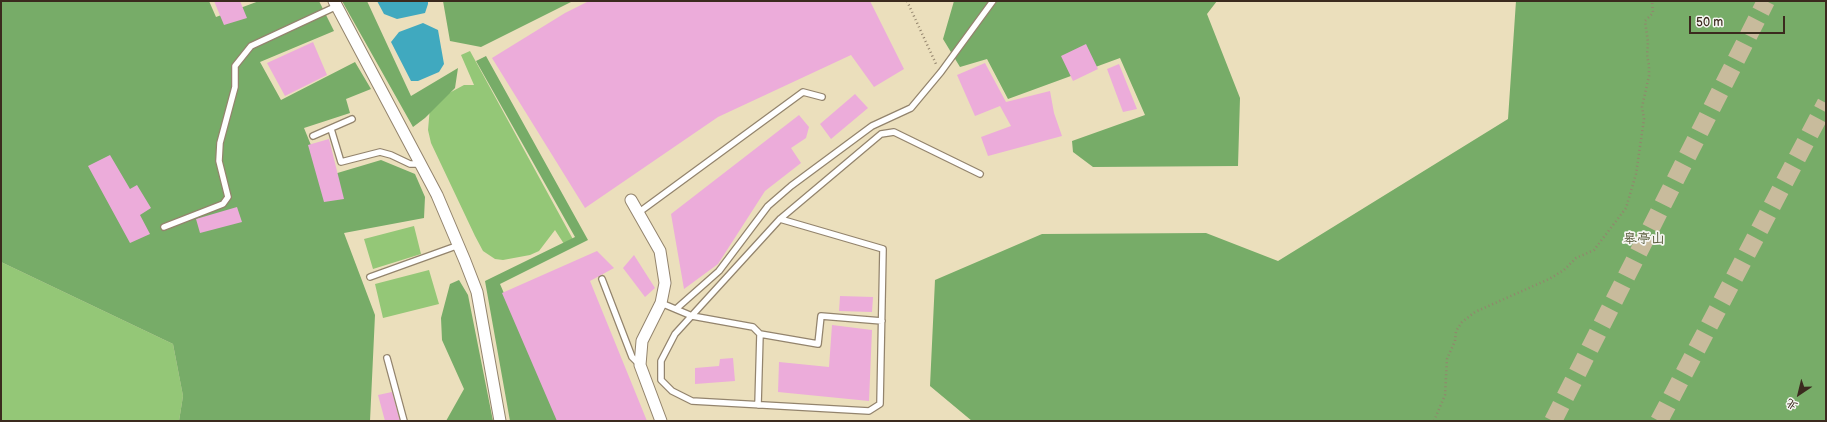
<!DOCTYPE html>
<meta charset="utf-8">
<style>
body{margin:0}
#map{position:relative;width:1827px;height:422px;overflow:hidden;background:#ebdfbc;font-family:"Balsamiq Sans","LXGW WenKai TC",sans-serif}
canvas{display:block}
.frame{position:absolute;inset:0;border:2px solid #3b2a1e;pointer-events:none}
.north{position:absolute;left:1779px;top:374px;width:40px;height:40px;-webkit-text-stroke:3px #f6f6f2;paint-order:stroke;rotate:215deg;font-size:11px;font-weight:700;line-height:16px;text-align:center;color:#3b2a1e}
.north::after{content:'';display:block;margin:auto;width:14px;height:18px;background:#3b2a1e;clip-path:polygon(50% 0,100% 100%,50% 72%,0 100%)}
.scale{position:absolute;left:1689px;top:16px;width:96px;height:18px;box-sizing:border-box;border:2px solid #3b2a1e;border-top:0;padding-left:5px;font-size:12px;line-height:14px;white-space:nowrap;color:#3b2a1e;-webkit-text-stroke:3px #f6f6f2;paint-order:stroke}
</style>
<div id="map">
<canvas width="1827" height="422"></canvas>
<div class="frame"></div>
<div class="north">北</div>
<div class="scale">50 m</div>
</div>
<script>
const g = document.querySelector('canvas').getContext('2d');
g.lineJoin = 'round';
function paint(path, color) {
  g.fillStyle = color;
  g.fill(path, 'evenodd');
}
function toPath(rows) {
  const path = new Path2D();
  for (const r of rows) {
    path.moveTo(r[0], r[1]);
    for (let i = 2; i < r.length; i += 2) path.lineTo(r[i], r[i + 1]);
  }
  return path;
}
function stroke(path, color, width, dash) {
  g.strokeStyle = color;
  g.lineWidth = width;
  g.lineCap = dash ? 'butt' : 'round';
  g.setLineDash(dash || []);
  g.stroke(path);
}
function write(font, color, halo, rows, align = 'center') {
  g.font = font + ' "Balsamiq Sans","LXGW WenKai TC",sans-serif';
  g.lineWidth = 3.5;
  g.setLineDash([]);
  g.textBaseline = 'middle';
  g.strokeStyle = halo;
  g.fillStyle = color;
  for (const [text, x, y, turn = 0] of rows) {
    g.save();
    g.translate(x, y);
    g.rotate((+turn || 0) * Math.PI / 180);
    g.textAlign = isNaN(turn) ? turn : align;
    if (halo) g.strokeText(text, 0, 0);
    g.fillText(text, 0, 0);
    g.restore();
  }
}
const green = toPath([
 [470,51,575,243,566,247,555,230,539,251,530,255,503,260,495,259,483,251,475,236,431,143,428,130,430,107,440,98,464,85,474,85,461,55],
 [414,226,421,254,373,269,364,239],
 [1,262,173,344,183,396,179,421,1,421],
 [429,270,439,304,383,318,375,284]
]);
const forest = toPath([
 [1,1,209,1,216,17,259,1,319,1,334,31,260,62,281,100,355,62,371,89,346,99,350,113,304,128,324,177,381,160,415,174,425,197,424,218,344,233,375,315,370,421,179,421,183,396,173,344,1,262],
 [342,1,367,1,411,96,458,68,455,88,425,118,413,127],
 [443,1,573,1,481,47,450,41],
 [954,1,1217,1,1207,14,1240,98,1238,166,1093,167,1073,152,1072,141,1145,115,1120,58,1008,99,987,59,960,67,943,39],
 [1516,1,1826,1,1826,421,972,421,930,386,935,280,1042,234,1206,233,1278,261,1508,119],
 [486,56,588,240,500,284,559,421,510,421,485,281,575,237,476,61],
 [459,280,468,295,493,421,446,421,464,389,442,340,441,318,450,284]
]);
const water = toPath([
 [377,1,428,1,428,4,425,13,397,19,384,14],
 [423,23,438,30,444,64,439,72,418,81,411,81,391,42,399,32]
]);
const building = toPath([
 [214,1,240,1,247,18,224,25],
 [589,1,870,1,904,69,874,87,851,55,718,117,585,208,492,58,565,13],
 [313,42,327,75,285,96,267,63],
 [1086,44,1098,69,1073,81,1061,56],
 [985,63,1006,102,1050,91,1054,113,1062,136,988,156,981,137,1011,126,1000,106,975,116,957,75],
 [1119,64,1137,109,1123,112,1107,69],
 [855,94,868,108,831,139,820,124],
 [799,115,809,127,806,138,791,148,801,163,765,191,718,264,684,289,671,214],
 [329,139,344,199,324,202,308,145],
 [110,155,130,189,137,185,151,208,140,215,150,234,130,243,88,166],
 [237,207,242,222,200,233,196,219],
 [597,251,614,268,590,281,647,421,557,421,502,293],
 [634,255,655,288,645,297,623,268],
 [840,296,873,297,872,312,839,311],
 [832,325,872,330,869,401,778,392,779,362,829,367],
 [733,358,735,381,695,384,695,368,719,366,720,359],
 [392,392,400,421,385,421,378,395]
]);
const trunkTunnel = toPath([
 [1553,421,1766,1],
 [1659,421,1826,103]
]);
const path = toPath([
 [907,1,936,64],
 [1434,421,1445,395,1447,359,1455,341,1456,331,1462,322,1475,312,1549,279,1564,270,1576,258,1594,250,1626,208,1636,174,1644,119,1642,107,1649,76,1649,65,1647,55,1648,42,1645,21,1653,13,1652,1]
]);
const service = toPath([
 [331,129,341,162,380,152,391,155,410,164,421,164],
 [313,136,352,119],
 [638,213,803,92,822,97],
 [780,219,883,249,880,404,869,411,692,401,672,391,661,380,661,361,675,334,780,219,881,134,894,132,980,174],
 [164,227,223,204,228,197,219,161,220,143,235,87,235,66,251,46,337,6],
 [370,277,459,245],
 [602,279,632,357,640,365],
 [661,303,692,316,753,327,760,334,758,405],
 [676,309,719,271,768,206,791,186,872,126,911,108,941,72,993,1],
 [760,334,818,344,821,316,882,321],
 [387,358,404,421]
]);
const minor = toPath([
 [334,1,437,195,465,261,477,292,500,421],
 [631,200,660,251,665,283,661,303,642,341,640,365,661,421]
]);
const parkNames = [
 ["皋亭山",1644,239]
];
paint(green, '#94c777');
paint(forest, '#77ac68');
paint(water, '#40a9bf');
paint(building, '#ecacda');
stroke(trunkTunnel, '#c8bb9c', 18, [18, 9]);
stroke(service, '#93846d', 8);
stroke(minor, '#93846d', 13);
stroke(path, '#93846d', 2.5, [1, 3]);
stroke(service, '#fff', 5.5);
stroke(minor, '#fff', 11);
write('14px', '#565939', '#f6f6f2', parkNames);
</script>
